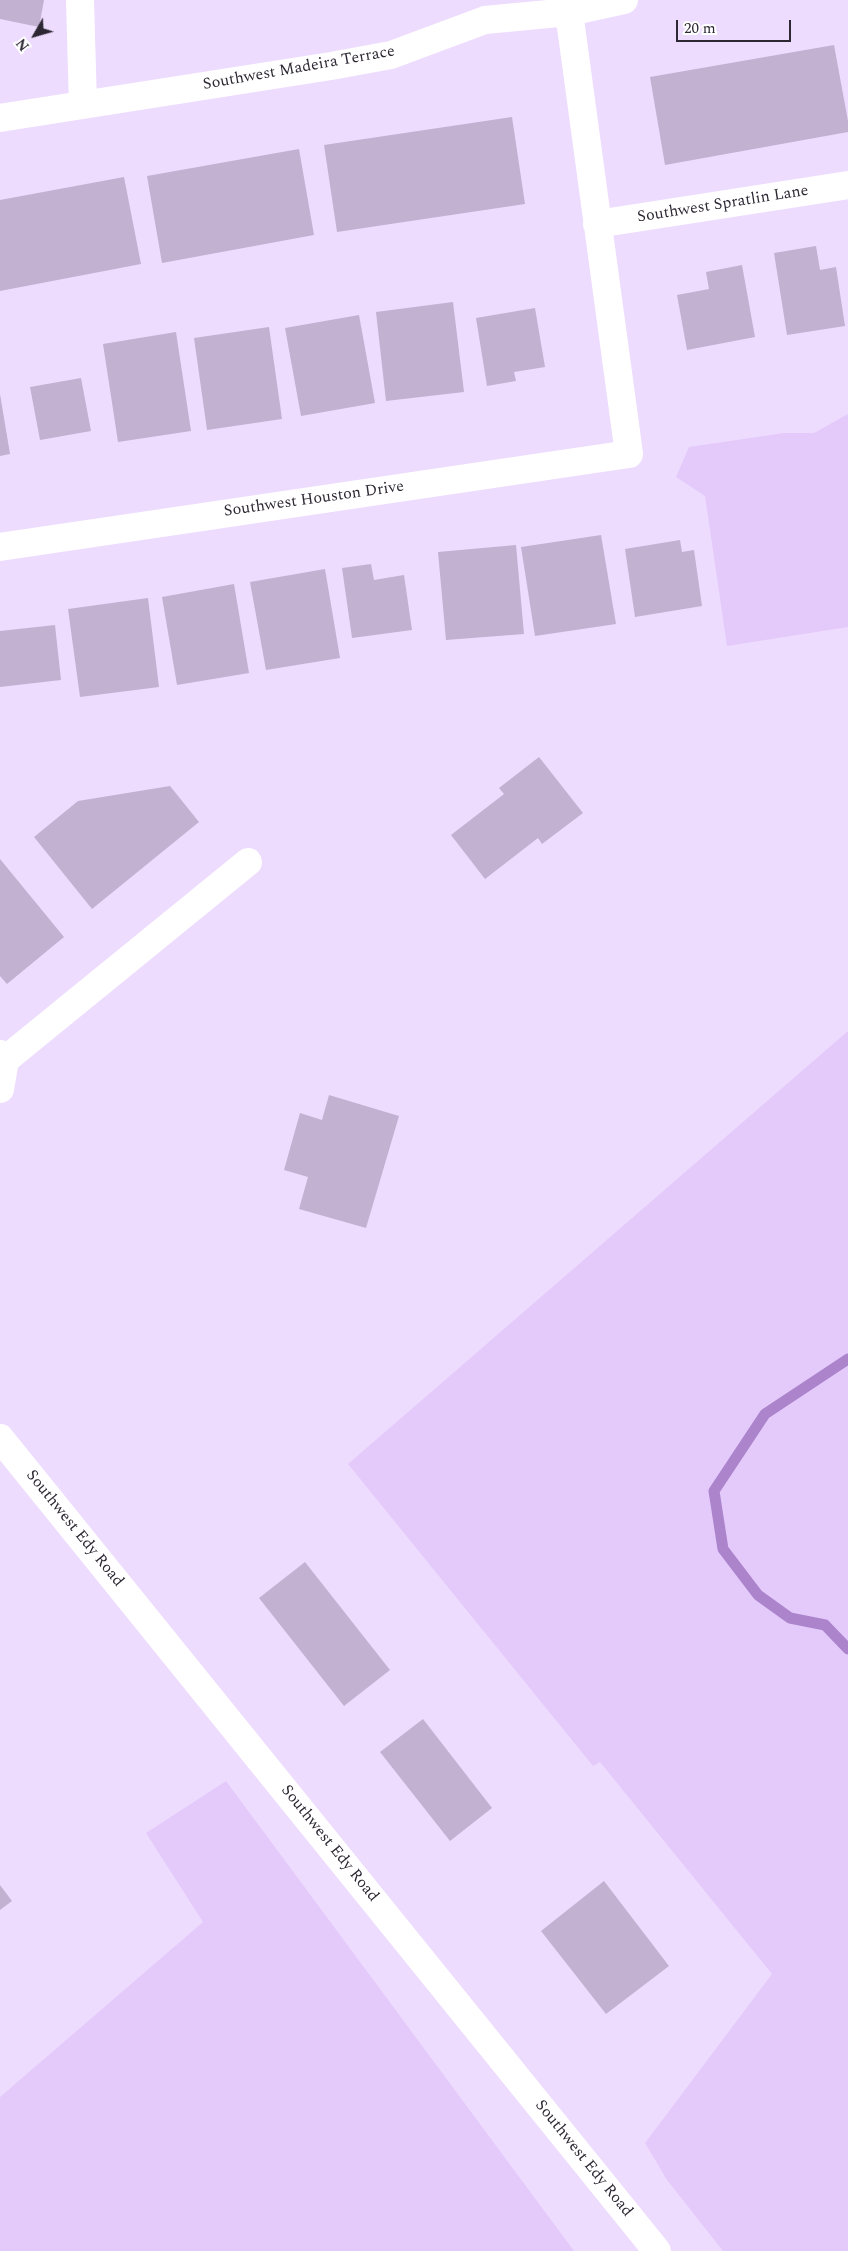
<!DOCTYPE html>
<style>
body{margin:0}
#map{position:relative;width:848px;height:2251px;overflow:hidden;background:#eedcfe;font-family:Spectral,serif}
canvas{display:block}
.north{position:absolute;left:10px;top:10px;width:50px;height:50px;-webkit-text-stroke:4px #fff;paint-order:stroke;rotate:232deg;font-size:14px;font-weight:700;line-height:20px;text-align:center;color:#2d2733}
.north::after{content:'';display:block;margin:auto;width:18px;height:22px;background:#2d2733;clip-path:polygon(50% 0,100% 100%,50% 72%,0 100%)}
.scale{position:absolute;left:676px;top:20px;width:115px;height:22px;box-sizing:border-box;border:2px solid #2d2733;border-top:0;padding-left:6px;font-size:15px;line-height:18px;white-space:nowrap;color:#2d2733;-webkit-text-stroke:4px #fff;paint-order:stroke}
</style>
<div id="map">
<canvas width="848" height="2251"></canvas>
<div class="north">N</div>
<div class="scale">20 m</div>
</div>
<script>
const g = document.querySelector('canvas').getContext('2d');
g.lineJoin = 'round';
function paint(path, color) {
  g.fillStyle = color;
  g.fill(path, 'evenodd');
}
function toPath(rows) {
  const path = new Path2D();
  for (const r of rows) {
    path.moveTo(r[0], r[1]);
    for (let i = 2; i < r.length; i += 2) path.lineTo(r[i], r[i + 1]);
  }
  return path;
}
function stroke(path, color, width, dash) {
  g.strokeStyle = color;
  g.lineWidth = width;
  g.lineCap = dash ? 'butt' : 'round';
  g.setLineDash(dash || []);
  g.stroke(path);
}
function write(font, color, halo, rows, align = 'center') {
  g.font = font + ' Spectral,serif';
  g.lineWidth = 5;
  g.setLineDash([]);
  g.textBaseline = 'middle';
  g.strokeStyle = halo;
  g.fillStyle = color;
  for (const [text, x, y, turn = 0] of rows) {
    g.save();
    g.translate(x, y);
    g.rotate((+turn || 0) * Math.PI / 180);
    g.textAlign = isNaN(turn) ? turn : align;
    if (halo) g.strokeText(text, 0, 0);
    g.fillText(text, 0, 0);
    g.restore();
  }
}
const green = toPath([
 [848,414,848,627,727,646,705,496,676,477,689,447,784,433,814,433],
 [848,1031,848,2251,723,2251,667,2180,645,2143,772,1974,600,1762,593,1766,348,1464],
 [226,1781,574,2251,0,2251,0,2097,203,1922,146,1833]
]);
const stream = toPath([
 [848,1359,765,1414,714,1491,723,1549,758,1595,790,1618,825,1625,848,1649]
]);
const building = toPath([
 [0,0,44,0,39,27,0,19],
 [834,45,848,121,848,132,665,165,650,77],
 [512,117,525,204,337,232,324,145],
 [299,149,314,235,162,263,147,176],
 [124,177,141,264,0,291,0,200],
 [816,246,820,270,836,267,845,326,787,335,774,253],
 [742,265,755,337,687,350,677,295,709,289,706,272],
 [453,302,464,392,386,401,376,312],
 [535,308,545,367,514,372,516,381,487,386,476,318],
 [359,315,375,403,301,416,285,328],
 [269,327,282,419,207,430,194,338],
 [176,332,191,431,118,442,103,344],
 [81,378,91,431,40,440,30,387],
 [0,394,10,454,0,456],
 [601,535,616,624,535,636,521,547],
 [680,540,682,552,694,550,702,606,635,617,625,549],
 [516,545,524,634,446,640,438,552],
 [371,564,374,580,404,575,412,630,352,638,342,568],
 [325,569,340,658,266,670,250,582],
 [234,584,249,673,177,685,162,597],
 [148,598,159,687,80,697,68,609],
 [55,625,61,680,0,687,0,631],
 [539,757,583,813,542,844,538,838,485,879,451,835,504,794,499,788],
 [170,786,199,822,92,909,34,837,78,801],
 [0,859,64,937,7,984,0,976],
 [329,1095,399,1116,366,1228,299,1209,308,1177,284,1170,300,1113,322,1120],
 [305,1562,390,1670,344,1706,259,1598],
 [423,1719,492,1808,450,1841,380,1752],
 [604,1881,669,1966,606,2014,541,1931],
 [0,1885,12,1901,0,1910]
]);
const minor = toPath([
 [80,0,83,105],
 [0,118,331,66,391,55,485,20,569,12,624,0],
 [597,224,848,185],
 [0,547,629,454,569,12],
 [0,1054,5,1060,248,862],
 [0,1089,5,1060]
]);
const major = toPath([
 [0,1438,657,2251]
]);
const streetNames = [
 ["Southwest Madeira Terrace",299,69,-10],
 ["Southwest Spratlin Lane",723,205,-9],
 ["Southwest Houston Drive",314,500,-8],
 ["Southwest Edy Road",74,1529,51],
 ["Southwest Edy Road",329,1844,51],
 ["Southwest Edy Road",583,2159,51]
];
paint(green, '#e4cafb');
stroke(stream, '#ac84cc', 11);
paint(building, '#c2b1d1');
stroke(minor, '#fff', 28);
stroke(major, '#fff', 28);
write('16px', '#2d2733', '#fff', streetNames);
</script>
